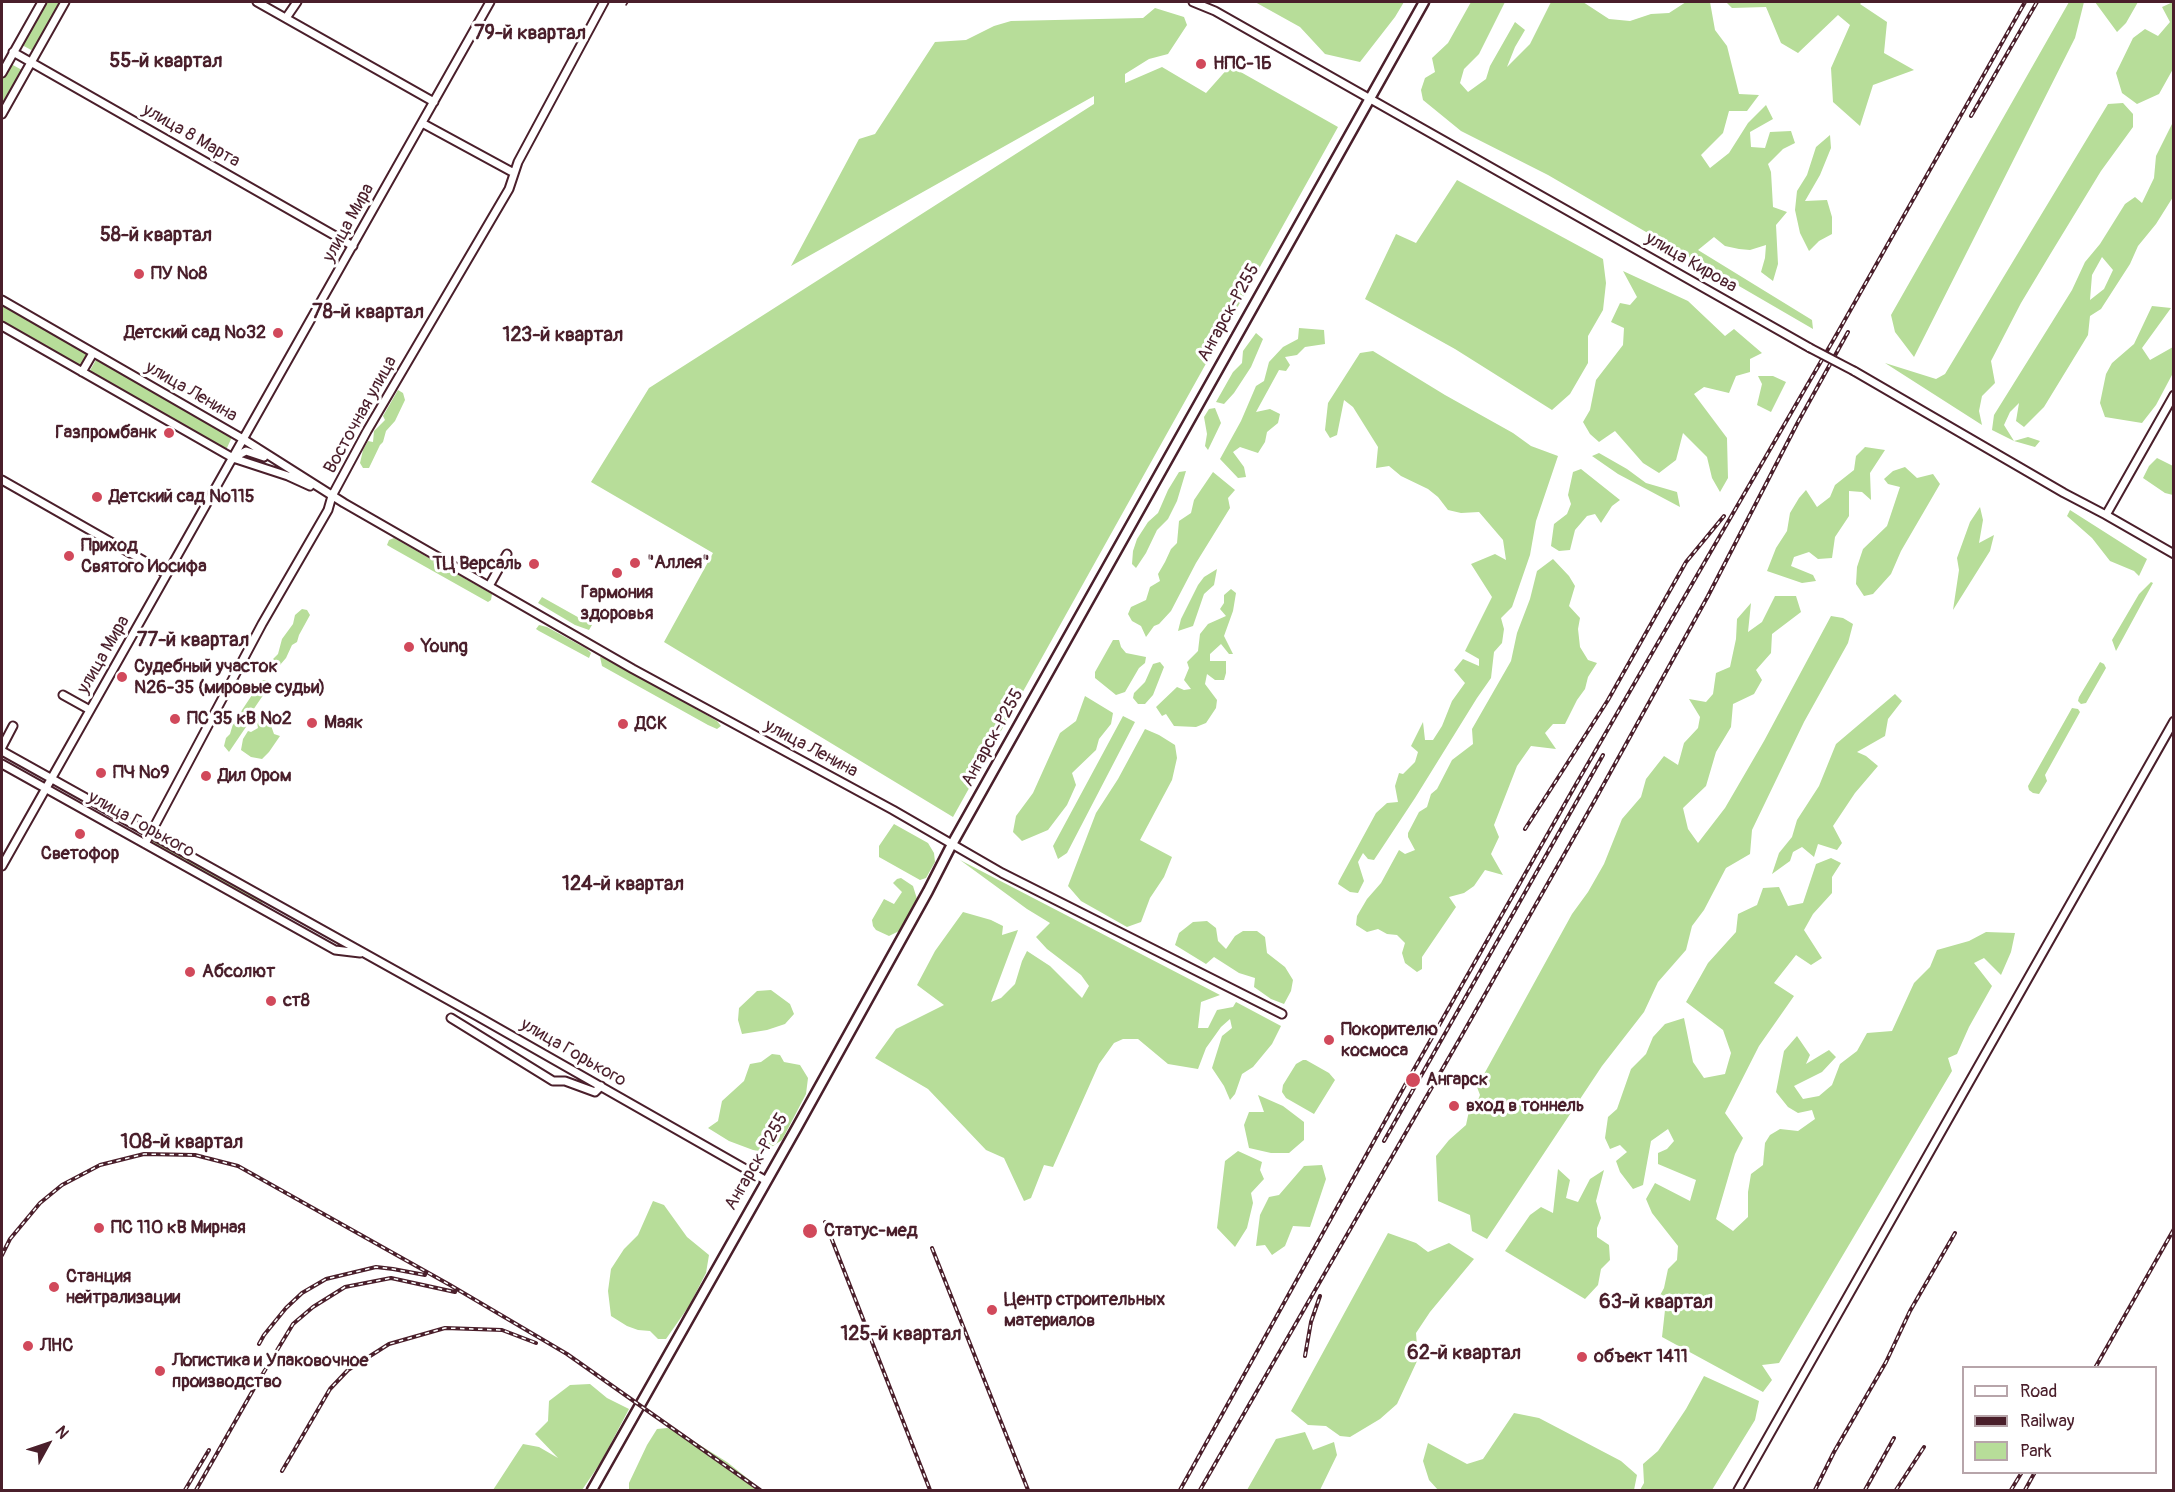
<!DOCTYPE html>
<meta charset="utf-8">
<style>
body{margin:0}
#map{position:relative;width:2175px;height:1492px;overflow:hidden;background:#fff;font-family:Pangolin,sans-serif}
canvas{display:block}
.frame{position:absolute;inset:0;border:3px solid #4a1f2b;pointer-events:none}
.legend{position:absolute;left:1962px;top:1366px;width:195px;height:108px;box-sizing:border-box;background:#fff;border:2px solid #b7a5aa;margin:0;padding:8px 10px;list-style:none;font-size:18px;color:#4a1f2b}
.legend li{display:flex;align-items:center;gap:12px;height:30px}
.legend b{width:30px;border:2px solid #b7a5aa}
.north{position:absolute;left:18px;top:1414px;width:60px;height:60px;-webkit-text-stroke:4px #fff;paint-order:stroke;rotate:50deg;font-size:16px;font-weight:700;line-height:24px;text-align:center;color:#4a1f2b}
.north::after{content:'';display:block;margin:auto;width:21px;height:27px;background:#4a1f2b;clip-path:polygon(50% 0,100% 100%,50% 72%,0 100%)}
</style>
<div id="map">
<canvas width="2175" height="1492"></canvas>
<div class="frame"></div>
<ul class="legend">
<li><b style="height:8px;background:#fff"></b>Road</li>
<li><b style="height:8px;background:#4a1f2b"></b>Railway</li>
<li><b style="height:16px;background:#b7dd99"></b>Park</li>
</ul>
<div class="north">N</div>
</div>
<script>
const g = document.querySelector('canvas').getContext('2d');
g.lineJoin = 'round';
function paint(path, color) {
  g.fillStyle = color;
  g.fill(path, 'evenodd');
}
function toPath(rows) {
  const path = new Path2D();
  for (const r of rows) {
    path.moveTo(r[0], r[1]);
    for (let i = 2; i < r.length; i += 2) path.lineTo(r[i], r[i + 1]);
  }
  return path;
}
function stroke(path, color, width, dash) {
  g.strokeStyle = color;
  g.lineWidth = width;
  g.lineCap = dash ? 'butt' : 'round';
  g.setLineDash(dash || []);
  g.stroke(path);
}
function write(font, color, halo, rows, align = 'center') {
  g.font = font + ' Pangolin,sans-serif';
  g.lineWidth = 6;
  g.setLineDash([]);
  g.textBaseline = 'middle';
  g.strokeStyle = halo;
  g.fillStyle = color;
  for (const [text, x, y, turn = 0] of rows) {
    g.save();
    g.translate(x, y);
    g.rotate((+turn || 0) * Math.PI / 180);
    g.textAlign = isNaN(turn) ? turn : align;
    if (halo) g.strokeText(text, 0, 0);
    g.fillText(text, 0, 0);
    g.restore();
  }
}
const green = toPath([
 [47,2,61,2,33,51,22,45],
 [1255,2,1404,2,1395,17,1360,62,1325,54,1300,27],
 [1471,2,1505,2,1479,54,1464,69,1460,83,1468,92,1486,79,1490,66,1515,22,1525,30,1515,47,1507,67,1530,44,1551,2,1583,2,1609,19,1630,21,1651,14,1669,13,1686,2,1710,2,1715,30,1727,46,1739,94,1759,95,1747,111,1729,111,1723,133,1701,155,1710,168,1729,153,1748,123,1766,105,1773,119,1750,132,1751,147,1765,148,1770,132,1791,131,1795,143,1783,149,1768,164,1771,172,1773,207,1787,212,1776,225,1778,264,1773,281,1761,272,1765,258,1766,245,1750,250,1739,249,1725,246,1714,237,1698,250,1812,320,1813,329,1548,175,1461,131,1423,100,1421,90,1425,78,1435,72,1432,58,1448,43],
 [1726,2,1862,2,1860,4,1887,22,1884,53,1914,70,1873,85,1860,126,1833,102,1831,68,1850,25,1838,15,1798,53,1781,43,1766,7,1732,8],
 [2069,2,2084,2,2075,38,1914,357,1895,332,1891,315],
 [2095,2,2138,2,2126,23,2117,32],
 [2173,2,2173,69,2159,94,2137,104,2122,93,2116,73,2133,38,2145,29,2158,36,2170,22,2162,7],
 [1155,8,1184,17,1187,25,1168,54,1149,59,1125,74,1125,83,1162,67,1206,93,1230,66,1338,127,953,817,664,642,713,553,591,482,649,388,1094,104,1094,96,791,266,859,139,875,134,935,42,966,40,994,26,1011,21,1143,18],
 [11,64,22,70,2,107,2,80],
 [2123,103,2133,114,2133,127,2101,171,2051,253,2021,303,1991,361,1995,383,1982,396,1979,411,1982,425,1885,363,1936,379,1945,374,2108,104],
 [2173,122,2173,197,2156,224,2138,246,2130,264,2101,309,2090,316,2088,335,2044,407,2024,427,2016,421,2019,403,2010,412,2004,425,2014,441,2028,437,2040,441,2035,447,2014,441,1992,430,1994,415,2072,290,2085,262,2100,244,2125,204,2135,197,2142,203,2154,178,2156,156],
 [2102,257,2113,270,2104,289,2090,300,2092,275],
 [1830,135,1831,148,1820,175,1805,201,1827,200,1832,217,1832,234,1819,241,1809,251,1800,233,1795,210,1797,191,1807,175,1816,147],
 [1457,180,1603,259,1606,283,1603,310,1588,336,1588,363,1570,394,1552,410,1455,349,1365,299,1396,234,1416,243],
 [1623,271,1688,301,1725,336,1734,329,1762,353,1750,359,1750,372,1736,376,1729,393,1704,387,1694,394,1727,438,1728,478,1720,492,1712,478,1707,457,1683,433,1676,460,1659,473,1643,463,1615,431,1599,442,1590,434,1583,422,1590,410,1596,380,1623,345,1624,328,1611,322,1620,303,1630,305,1637,297],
 [2,305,87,354,80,367,2,321],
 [2152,306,2171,308,2142,348,2150,360,2173,347,2173,373,2156,405,2142,423,2105,417,2100,403,2106,374,2112,363,2134,344],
 [1299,328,1324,330,1325,344,1305,347,1297,355,1285,357,1290,365,1286,371,1279,370,1256,412,1270,409,1280,414,1278,423,1267,432,1265,442,1258,453,1240,447,1233,452,1244,467,1246,477,1238,478,1220,459,1241,421,1256,386,1264,381,1269,362,1283,347,1298,339],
 [1256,333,1263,339,1251,367,1234,393,1224,404,1216,402,1233,372,1242,363,1243,351],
 [1373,351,1445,395,1513,433,1531,446,1558,456,1536,521,1530,555,1512,607,1501,618,1504,629,1502,643,1494,652,1491,678,1477,698,1415,798,1374,860,1368,859,1363,853,1358,862,1364,881,1358,893,1350,892,1338,884,1339,881,1376,813,1387,803,1398,802,1395,786,1399,773,1403,774,1415,762,1418,752,1411,746,1423,722,1425,740,1433,740,1442,726,1452,701,1465,683,1454,670,1463,659,1479,666,1479,659,1465,651,1492,597,1471,564,1495,554,1506,560,1503,540,1479,512,1461,513,1448,510,1438,497,1428,489,1401,476,1389,466,1376,468,1378,447,1353,407,1344,400,1337,435,1330,438,1325,430,1328,403,1360,353],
 [96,360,232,437,226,450,89,372],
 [1758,376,1773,376,1786,382,1771,412,1757,405,1762,384],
 [398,390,403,393,405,400,395,421,386,431,383,442,380,445,369,468,363,468,360,463,363,450,368,441,373,442,374,431,385,420,383,416],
 [1215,408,1221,423,1208,450,1205,446,1207,434,1204,417,1209,409],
 [1865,447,1885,450,1870,473,1871,500,1862,492,1849,491,1849,516,1835,537,1832,558,1818,559,1809,552,1794,557,1791,566,1813,575,1816,581,1802,583,1767,571,1776,548,1787,531,1790,513,1799,498,1806,490,1817,507,1830,497,1835,485,1854,470,1856,456],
 [1599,453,1627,469,1646,483,1677,492,1680,507,1618,474,1592,456],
 [2157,458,2173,466,2173,495,2165,493,2143,478,2149,466],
 [1905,467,1917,478,1933,474,1940,484,1901,551,1891,574,1873,594,1864,596,1856,584,1857,567,1863,549,1887,526,1900,487,1888,484,1884,479,1893,471],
 [1581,469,1620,500,1612,506,1601,523,1595,514,1587,516,1575,530,1570,550,1559,551,1551,546,1554,524,1567,514,1571,504,1568,495,1573,472],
 [1186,471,1177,501,1168,519,1157,530,1146,553,1136,568,1132,564,1133,551,1137,539,1148,522,1158,513,1168,490,1179,472],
 [1213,472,1235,490,1228,498,1230,508,1196,563,1171,611,1159,624,1154,626,1146,637,1141,626,1132,621,1128,614,1131,607,1146,600,1150,587,1160,581,1158,574,1165,562,1171,549,1177,543,1179,521,1191,513,1194,500],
 [1980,507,1983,520,1979,543,1994,535,1990,551,1953,610,1959,570,1957,558,1970,522],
 [2070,510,2147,559,2139,576,2134,571,2110,561,2092,538,2067,516],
 [394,538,492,594,491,600,488,602,392,548,387,545,389,540],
 [1553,559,1569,576,1575,586,1569,606,1580,618,1578,629,1580,647,1588,660,1597,663,1588,677,1585,689,1577,700,1565,724,1553,724,1545,733,1556,749,1531,746,1517,766,1494,825,1499,837,1491,854,1503,875,1485,870,1474,886,1464,893,1449,897,1456,907,1422,957,1422,969,1417,972,1405,963,1402,953,1405,943,1397,935,1387,934,1378,929,1367,932,1356,925,1357,916,1367,899,1381,883,1399,850,1405,854,1415,850,1408,837,1408,833,1419,812,1427,807,1431,794,1437,789,1452,760,1473,744,1472,729,1511,661,1517,633,1530,599,1537,571],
 [1217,569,1214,585,1204,594,1193,626,1178,631,1181,619,1198,585,1204,577],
 [2151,582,2153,583,2116,651,2112,640,2139,594],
 [1231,589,1236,593,1233,611,1224,636,1233,654,1229,654,1221,644,1210,654,1210,661,1226,661,1226,673,1224,680,1215,680,1207,674,1205,684,1217,700,1216,708,1206,723,1196,727,1174,726,1166,714,1162,716,1156,707,1177,687,1184,690,1191,689,1184,680,1189,668,1187,662,1198,651,1200,634,1208,624,1226,616,1220,609,1224,603,1224,595],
 [1775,596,1796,596,1801,612,1772,634,1771,653,1756,670,1762,680,1754,694,1733,704,1731,727,1716,752,1706,786,1683,808,1688,829,1698,843,1725,808,1764,741,1831,616,1843,618,1853,624,1848,643,1804,722,1752,830,1750,854,1726,868,1704,910,1692,926,1686,950,1658,982,1644,1012,1602,1066,1487,1239,1472,1231,1470,1215,1438,1201,1436,1156,1449,1140,1466,1125,1469,1111,1476,1105,1480,1095,1477,1087,1572,914,1588,892,1604,864,1622,819,1641,797,1646,779,1664,756,1678,765,1684,743,1698,728,1700,717,1689,699,1706,702,1713,694,1716,673,1730,667,1736,639,1737,619,1751,603,1748,632,1762,622],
 [542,597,592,625,589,630,575,625,538,603],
 [302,609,307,610,310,615,299,635,297,642,292,645,286,658,280,665,273,659,278,654,282,639,293,624,295,615],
 [539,625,547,627,587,649,591,653,589,658,539,631,536,629],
 [1113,640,1119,640,1121,647,1126,653,1146,657,1145,663,1139,668,1125,692,1116,695,1095,678,1095,672],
 [600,657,609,659,717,721,721,726,717,729,708,725,602,666],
 [1160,662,1164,667,1153,695,1145,704,1138,704,1133,698,1134,693,1145,682,1153,664],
 [2100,662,2104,664,2106,668,2086,703,2081,704,2078,701,2079,697],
 [262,680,267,680,270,685,249,716,248,724,229,752,224,746,226,738,230,734,233,724,238,720,242,710],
 [1895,694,1902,701,1888,719,1885,736,1857,752,1866,756,1878,766,1855,793,1833,826,1842,843,1837,850,1818,844,1814,857,1802,847,1793,852,1790,861,1772,874,1779,853,1792,837,1797,820,1819,786,1836,744],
 [1085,696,1113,713,1111,724,1099,739,1096,750,1072,773,1076,785,1067,805,1048,830,1022,841,1013,832,1016,816,1033,793,1060,733,1076,721],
 [2072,708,2078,709,2080,712,2045,775,2047,781,2044,786,2039,794,2033,793,2029,790,2028,786],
 [262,710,269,720,274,734,280,736,269,752,262,759,251,757,241,750,243,739,248,731,251,732,258,728,256,717],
 [1123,716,1135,722,1067,853,1058,859,1053,846],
 [1145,729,1159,735,1175,745,1177,758,1172,780,1140,840,1172,857,1164,877,1150,898,1141,922,1127,927,1081,901,1068,886,1096,813,1118,779],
 [894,824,928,843,934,853,935,862,926,878,920,880,879,857,879,846],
 [153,839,263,900,261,905,151,842],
 [1831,858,1841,863,1832,877,1832,893,1813,914,1804,930,1822,958,1811,965,1796,955,1774,983,1794,996,1759,1046,1725,1113,1743,1138,1735,1154,1716,1219,1733,1231,1748,1217,1748,1192,1751,1174,1763,1165,1765,1143,1770,1135,1780,1129,1798,1131,1815,1119,1812,1110,1798,1113,1788,1107,1776,1092,1784,1051,1797,1036,1810,1055,1806,1064,1829,1050,1836,1057,1822,1072,1794,1086,1803,1099,1819,1096,1832,1085,1840,1064,1857,1051,1867,1033,1892,1031,1914,983,1930,967,1937,950,1969,941,1986,932,2015,933,2011,952,2001,975,1984,958,1974,963,1992,986,1969,1027,1957,1054,1948,1058,1952,1071,1779,1363,1762,1365,1772,1380,1763,1392,1662,1337,1665,1310,1657,1301,1664,1288,1668,1269,1677,1260,1678,1246,1652,1213,1646,1199,1655,1183,1690,1201,1696,1180,1658,1164,1658,1153,1667,1149,1674,1141,1668,1129,1651,1141,1643,1185,1633,1189,1620,1172,1616,1161,1627,1152,1620,1145,1610,1149,1605,1138,1608,1117,1617,1109,1631,1069,1646,1054,1653,1037,1665,1024,1684,1018,1693,1062,1704,1078,1725,1074,1731,1053,1723,1030,1686,1002,1708,963,1736,932,1738,914,1757,905,1763,888,1779,887,1788,906,1803,903,1816,864],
 [960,860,1220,995,1201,1002,1198,1028,1208,1028,1217,1010,1233,1007,1236,1002,1281,1026,1272,1044,1253,1067,1242,1074,1235,1094,1230,1100,1224,1086,1212,1068,1222,1036,1232,1028,1230,1019,1221,1027,1206,1048,1198,1069,1168,1064,1138,1039,1123,1039,1114,1043,1099,1064,1053,1167,1044,1165,1031,1198,1024,1201,1004,1158,986,1150,928,1089,875,1058,896,1029,944,1005,917,985,935,951,963,912,991,920,1003,926,1002,935,1018,930,991,1002,1001,998,1015,984,1022,961,1027,951,1050,966,1082,998,1089,986,1081,975,1047,949,1036,937,1050,923,1027,909],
 [901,878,913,886,917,899,899,931,889,936,876,930,873,926,872,920,884,899,894,904,902,892,893,883,897,879],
 [1207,921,1216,928,1218,941,1226,949,1235,936,1243,931,1257,931,1265,937,1267,953,1285,967,1293,980,1291,991,1284,1004,1271,999,1254,987,1255,978,1239,973,1214,957,1206,964,1175,945,1179,933,1193,922],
 [771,990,790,1004,794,1014,785,1024,767,1030,742,1034,738,1020,739,1008,757,991],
 [772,1054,780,1055,784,1062,800,1065,808,1078,806,1094,782,1140,764,1152,753,1150,729,1141,708,1128,718,1121,722,1101,744,1081,750,1064,761,1062],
 [1303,1060,1306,1060,1329,1073,1335,1080,1314,1114,1286,1098,1282,1092,1283,1085,1296,1064],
 [1258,1095,1283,1106,1304,1122,1304,1140,1289,1153,1271,1153,1249,1148,1244,1125,1249,1112,1264,1112],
 [1238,1151,1262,1162,1260,1170,1264,1179,1251,1193,1253,1203,1247,1228,1235,1247,1217,1228,1225,1161],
 [1322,1165,1326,1179,1310,1227,1293,1226,1285,1246,1272,1255,1265,1245,1256,1246,1260,1215,1269,1197,1279,1195,1304,1166],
 [1558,1169,1570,1180,1566,1198,1578,1202,1590,1179,1604,1170,1596,1201,1601,1218,1597,1228,1597,1237,1609,1245,1610,1260,1601,1269,1598,1285,1585,1299,1505,1251,1530,1215,1541,1207,1553,1213],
 [653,1201,664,1205,687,1237,709,1255,706,1273,689,1306,666,1339,658,1339,650,1331,638,1330,627,1326,611,1316,608,1291,611,1269,624,1249,638,1235],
 [1388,1233,1416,1243,1428,1252,1449,1243,1474,1259,1430,1312,1416,1333,1418,1359,1397,1404,1380,1419,1350,1437,1340,1436,1326,1426,1308,1425,1291,1411],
 [1704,1376,1759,1401,1755,1420,1712,1490,1640,1490,1644,1483,1643,1464,1658,1451,1686,1409],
 [590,1384,607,1398,629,1409,601,1462,582,1490,493,1490,523,1444,539,1447,558,1458,535,1434,548,1421,549,1401,570,1385],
 [1514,1413,1539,1418,1621,1461,1637,1475,1634,1490,1438,1490,1429,1480,1423,1461,1428,1443,1467,1464,1483,1459],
 [667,1428,674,1429,727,1462,762,1490,629,1490,629,1483,647,1445,657,1429],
 [1305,1432,1313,1450,1334,1442,1337,1455,1320,1490,1247,1490,1276,1439]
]);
const minor = toPath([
 [257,2,434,102],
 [1193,2,1215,11,1810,348],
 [286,18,297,2],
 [13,52,353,246],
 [2,73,42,2],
 [2,114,65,2],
 [422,123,514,173],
 [2,300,243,439,344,503,633,669,893,810,1002,873,1282,1014],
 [2,326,233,458,288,476,310,486],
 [1854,371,2064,493,2106,515,2174,554],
 [82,372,93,353],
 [235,457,246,451,264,457],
 [2,480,167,574],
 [2106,515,2174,395],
 [489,586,507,554],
 [63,695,90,710],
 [2,747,13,726],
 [2,751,477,1016,765,1180],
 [2,764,335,950,360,953],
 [145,844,262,624,328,510,332,496,367,431,509,189,518,162,604,2],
 [2,866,490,2],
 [451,1018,553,1081,565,1081,595,1092,601,1086],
 [1738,1490,2174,721]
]);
const major = toPath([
 [592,1490,796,1129,928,891,951,846,1424,2]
]);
const tram = toPath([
 [626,5,628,2]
]);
const rail = toPath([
 [1971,116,2037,2],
 [1525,829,1608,700,1686,562,1724,516],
 [1384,1141,1603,755],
 [825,1222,930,1490],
 [932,1248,1028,1490],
 [2,1255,10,1239,40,1203,62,1185,100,1165,144,1154,195,1155,238,1166,450,1285,567,1354,760,1490],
 [259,1344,264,1335,286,1308,302,1293,326,1279,376,1267,393,1269,425,1275],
 [1305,1356,1311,1322,1320,1296],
 [2095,1368,2174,1229],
 [282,1471,330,1389,348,1370,389,1344,445,1328,502,1330,536,1343],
 [185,1490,209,1450],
 [196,1490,256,1385,293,1324,313,1307,345,1287,391,1278,455,1292],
 [1180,1490,1409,1078,1575,786,1838,332,2025,2],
 [1200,1490,1462,1035,1595,800,1708,596,1798,422,1848,332],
 [1815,1490,1834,1452,1886,1362,1910,1311,1955,1233],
 [1865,1490,1894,1438],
 [1896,1490,1924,1447],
 [2011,1490,2022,1472],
 [2025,1490,2035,1472]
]);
const minorBridge = toPath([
 [1810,348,1854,371]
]);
const markers = [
 [1201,64,6,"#d1495b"],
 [139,274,6,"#d1495b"],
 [278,333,6,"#d1495b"],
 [169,433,6,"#d1495b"],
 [97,497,6,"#d1495b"],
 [69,556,6,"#d1495b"],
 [635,563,6,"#d1495b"],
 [534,564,6,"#d1495b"],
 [617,573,6,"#d1495b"],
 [409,647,6,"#d1495b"],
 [122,677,6,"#d1495b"],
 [175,719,6,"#d1495b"],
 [312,723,6,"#d1495b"],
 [623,724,6,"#d1495b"],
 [101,773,6,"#d1495b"],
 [206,776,6,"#d1495b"],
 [80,834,6,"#d1495b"],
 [190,972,6,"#d1495b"],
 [271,1001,6,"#d1495b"],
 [1329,1040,6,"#d1495b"],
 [1413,1080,8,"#d1495b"],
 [1454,1106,6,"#d1495b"],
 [99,1228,6,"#d1495b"],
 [810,1231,8,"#d1495b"],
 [54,1287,6,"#d1495b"],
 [992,1310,6,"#d1495b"],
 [28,1346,6,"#d1495b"],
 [1582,1357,6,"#d1495b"],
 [160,1371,6,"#d1495b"]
];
const poiNames = [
 ["НПС-1Б",1213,64],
 ["ПУ №8",151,274],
 ["Детский сад №32",266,333,"right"],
 ["Газпромбанк",157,433,"right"],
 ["Детский сад №115",109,497],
 ["Приход",81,546],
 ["Святого Иосифа",81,567],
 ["\"Аллея\"",647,563],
 ["ТЦ Версаль",522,564,"right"],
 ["Гармония",617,593,"center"],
 ["здоровья",617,614,"center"],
 ["Young",421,647],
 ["Судебный участок",134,667],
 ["N26-35 (мировые судьи)",134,688],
 ["ПС 35 кВ №2",187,719],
 ["Маяк",324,723],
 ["ДСК",635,724],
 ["ПЧ №9",113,773],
 ["Дил Ором",218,776],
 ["Светофор",80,854,"center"],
 ["Абсолют",202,972],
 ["ст8",283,1001],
 ["Покорителю",1341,1030],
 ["космоса",1341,1051],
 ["Ангарск",1426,1080],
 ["вход в тоннель",1466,1106],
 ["ПС 110 кВ Мирная",111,1228],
 ["Статус-мед",824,1231],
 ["Станция",66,1277],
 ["нейтрализации",66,1298],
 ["Центр строительных",1004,1300],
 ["материалов",1004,1321],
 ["ЛНС",40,1346],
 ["объект 1411",1594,1357],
 ["Логистика и Упаковочное",172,1361],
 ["производство",172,1382]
];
const streetNames = [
 ["улица 8 Марта",191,136,30],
 ["улица Мира",349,223,-61],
 ["улица Кирова",1691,263,30],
 ["Ангарск-Р255",1229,313,-61],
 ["улица Ленина",191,392,30],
 ["Восточная улица",361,415,-61],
 ["улица Мира",104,655,-60],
 ["Ангарск-Р255",993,738,-61],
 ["улица Ленина",811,749,28],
 ["улица Горького",141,825,29],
 ["улица Горького",573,1053,30],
 ["Ангарск-Р255",757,1162,-60]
];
const neighbourhoodNames = [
 ["79-й квартал",530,34],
 ["55-й квартал",166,62],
 ["58-й квартал",156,236],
 ["78-й квартал",368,313],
 ["123-й квартал",563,336],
 ["77-й квартал",193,641],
 ["124-й квартал",623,885],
 ["108-й квартал",182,1143],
 ["63-й квартал",1656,1303],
 ["125-й квартал",901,1335],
 ["62-й квартал",1464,1354]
];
paint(green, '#b7dd99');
stroke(minor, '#4a1f2b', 11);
stroke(major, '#4a1f2b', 13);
stroke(minor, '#fff', 7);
stroke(major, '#fff', 8);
stroke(tram, '#4a1f2b', 1.5);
stroke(rail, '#4a1f2b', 4);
stroke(rail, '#fff', 1.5, [4.5]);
stroke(minorBridge, '#4a1f2b', 11, []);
stroke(minorBridge, '#fff', 7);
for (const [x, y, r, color] of markers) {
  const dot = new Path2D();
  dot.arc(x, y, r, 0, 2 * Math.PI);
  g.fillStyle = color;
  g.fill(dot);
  stroke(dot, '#fff', 2);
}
write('bold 18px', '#4a1f2b', '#fff', poiNames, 'left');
write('18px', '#4a1f2b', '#fff', streetNames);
write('bold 20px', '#4a1f2b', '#fff', neighbourhoodNames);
</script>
